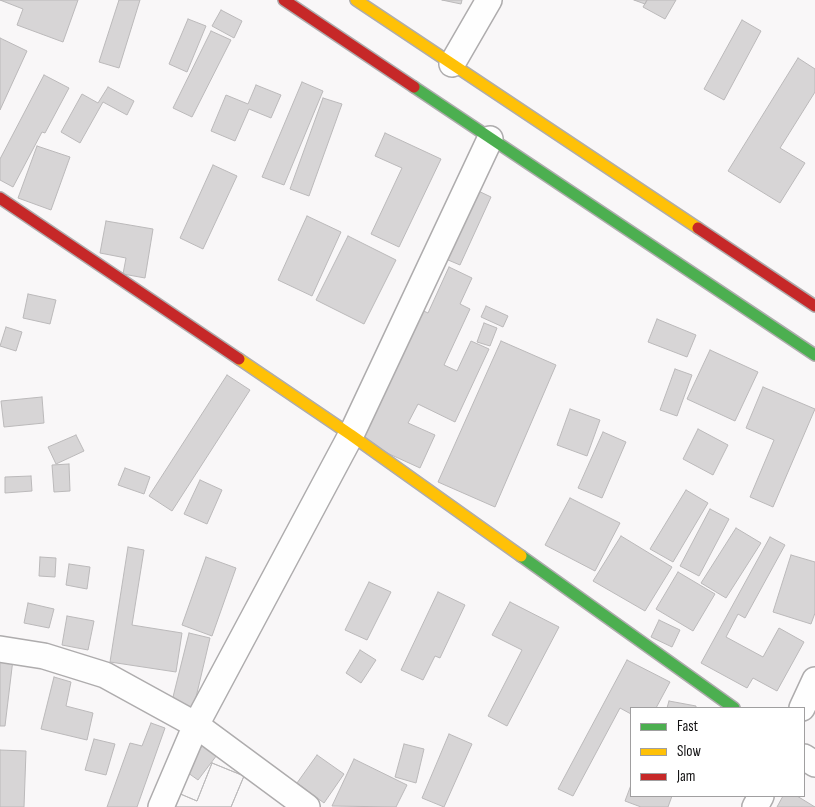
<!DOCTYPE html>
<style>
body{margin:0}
#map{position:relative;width:815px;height:807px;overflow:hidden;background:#f9f7f8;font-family:"Sofia Sans Condensed",sans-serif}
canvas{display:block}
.legend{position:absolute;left:630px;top:707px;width:175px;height:90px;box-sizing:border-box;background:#fff;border:1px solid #a09fa0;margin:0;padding:6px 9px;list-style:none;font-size:15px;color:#111011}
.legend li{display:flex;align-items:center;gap:10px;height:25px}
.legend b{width:25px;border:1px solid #a09fa0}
</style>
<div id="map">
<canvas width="815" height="807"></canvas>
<ul class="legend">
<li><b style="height:6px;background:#4caf50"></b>Fast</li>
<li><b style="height:6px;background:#ffc107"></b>Slow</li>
<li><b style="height:6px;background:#c62828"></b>Jam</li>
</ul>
</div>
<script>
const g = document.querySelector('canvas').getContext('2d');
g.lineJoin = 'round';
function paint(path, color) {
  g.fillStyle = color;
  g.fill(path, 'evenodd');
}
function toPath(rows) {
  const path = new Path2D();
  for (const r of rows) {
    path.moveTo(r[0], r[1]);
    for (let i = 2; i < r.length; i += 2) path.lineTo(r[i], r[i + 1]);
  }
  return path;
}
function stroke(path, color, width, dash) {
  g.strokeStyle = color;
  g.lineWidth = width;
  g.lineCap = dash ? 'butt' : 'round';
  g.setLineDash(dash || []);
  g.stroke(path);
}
const building = toPath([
 [0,0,78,0,63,42,17,25,23,9,0,0],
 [119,0,140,0,119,68,99,62,119,0],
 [442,0,462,0,461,4,442,0],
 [634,0,647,0,645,4,634,0],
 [647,0,676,0,665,19,643,7,647,0],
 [221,10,242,21,234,38,212,26,221,10],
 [188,19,206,26,187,72,169,64,188,19],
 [742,20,761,31,724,100,704,89,742,20],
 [211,31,231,40,192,117,173,108,211,31],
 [0,38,27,51,0,110,0,38],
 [798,58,815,69,815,92,780,148,805,163,780,203,728,171,798,58],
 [44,75,69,88,45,133,42,132,13,187,0,180,0,159,44,75],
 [302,82,323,91,284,185,262,177,302,82],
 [256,85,281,95,271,118,249,109,235,141,211,131,226,95,248,104,256,85],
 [108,87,134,101,127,115,103,102,80,143,61,132,82,94,98,103,108,87],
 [323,98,342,104,309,196,290,189,323,98],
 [385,133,441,159,399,247,371,234,402,168,375,156,385,133],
 [37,146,70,157,51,210,18,198,37,146],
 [213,165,237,176,203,249,180,238,213,165],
 [472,188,491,197,460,265,441,257,472,188],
 [307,216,341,232,312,296,278,280,307,216],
 [106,221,153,229,145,278,123,274,126,258,100,253,106,221],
 [348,236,396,260,364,324,316,300,348,236],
 [449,267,472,278,460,304,470,309,444,365,457,371,471,341,489,349,455,422,418,404,408,423,435,435,420,468,352,437,413,306,428,313,449,267],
 [28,294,56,300,50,324,23,318,28,294],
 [486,306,508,316,503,327,481,317,486,306],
 [657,319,696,335,687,357,648,342,657,319],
 [484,323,497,328,490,346,477,342,484,323],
 [6,327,22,332,16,351,0,346,6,327],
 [501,341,556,365,495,507,438,482,501,341],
 [710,350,758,372,735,421,687,399,710,350],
 [675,369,692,375,677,416,660,410,675,369],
 [227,375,250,390,172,511,149,496,227,375],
 [763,387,815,409,773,507,750,497,774,440,746,428,763,387],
 [42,397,44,423,4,427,1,401,42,397],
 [570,409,600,420,587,456,557,445,570,409],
 [698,429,728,445,713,475,683,459,698,429],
 [603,432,626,442,602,498,578,488,603,432],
 [76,435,84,451,56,464,48,447,76,435],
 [69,464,70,491,54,492,52,465,69,464],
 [125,468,150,477,144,494,118,485,125,468],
 [31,476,32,491,5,493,5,477,31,476],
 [200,480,222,490,207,524,184,514,200,480],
 [686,490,708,503,673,562,650,549,686,490],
 [570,498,620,523,595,571,545,545,570,498],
 [710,509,729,519,699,576,680,566,710,509],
 [736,528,761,543,726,598,701,583,736,528],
 [621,536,672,567,645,611,593,581,621,536],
 [770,537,785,545,745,618,738,614,726,637,763,657,779,628,804,642,777,691,753,678,747,688,701,663,770,537],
 [128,547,144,550,132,625,182,633,176,672,110,662,128,547],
 [791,555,815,562,815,613,811,624,773,612,791,555],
 [40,557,56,558,55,577,39,576,40,557],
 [206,557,236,568,212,636,182,625,206,557],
 [69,564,90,567,87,589,66,585,69,564],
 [678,572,715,594,693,631,656,609,678,572],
 [369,582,391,592,367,640,345,630,369,582],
 [438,592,465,605,440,658,435,656,423,680,401,670,438,592],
 [510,602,559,627,507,726,488,716,522,650,492,635,510,602],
 [28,603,54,609,49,628,24,623,28,603],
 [67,616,94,621,88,650,62,645,67,616],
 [659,620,680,630,672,647,651,637,659,620],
 [189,633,210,638,193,710,171,705,189,633],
 [0,649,14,651,5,726,0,726,0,649],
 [360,650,376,660,361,683,346,673,360,650],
 [627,660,670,682,656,708,631,708,631,714,620,708,573,796,558,789,627,660],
 [54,677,71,682,66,706,93,713,87,740,41,729,54,677],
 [669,701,696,706,696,708,667,708,669,701],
 [151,723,165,728,137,807,107,807,130,743,142,746,151,723],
 [449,734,472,744,444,807,422,798,449,734],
 [94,739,115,744,106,775,85,770,94,739],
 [206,741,220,751,198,780,184,770,206,741],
 [404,744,424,749,416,783,395,777,404,744],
 [0,750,26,751,24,807,0,807,0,750],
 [317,755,344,774,324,803,297,783,317,755],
 [354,759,407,785,396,807,332,806,354,759],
 [212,763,244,776,231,807,164,807,171,790,197,801,212,763],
 [212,763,244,776,231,807,164,807,171,790,197,801,212,763],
 [631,785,631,796,672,796,668,807,641,807,625,801,631,785],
 [783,796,797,796,815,807,777,807,783,796]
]);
const street = toPath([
 [452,64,489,0],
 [0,649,44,656,105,675,196,725,307,807],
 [802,708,815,680],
 [804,757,815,764],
 [161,807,196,725,351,435,490,139],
 [755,807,761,796]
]);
const fast = toPath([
 [414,87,815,355],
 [521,556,734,708]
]);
const slow = toPath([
 [356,0,698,228],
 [239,359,351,435,521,556]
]);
const jam = toPath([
 [284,0,414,87],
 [0,198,239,359],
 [698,228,815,306]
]);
paint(building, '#d7d5d6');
stroke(building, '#bbb9ba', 1);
stroke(street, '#aeacad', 28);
stroke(fast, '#aeacad', 14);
stroke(slow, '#aeacad', 14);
stroke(jam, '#aeacad', 14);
stroke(street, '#fefefe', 25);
stroke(fast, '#4caf50', 11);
stroke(slow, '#ffc107', 11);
stroke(jam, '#c62828', 11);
</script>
